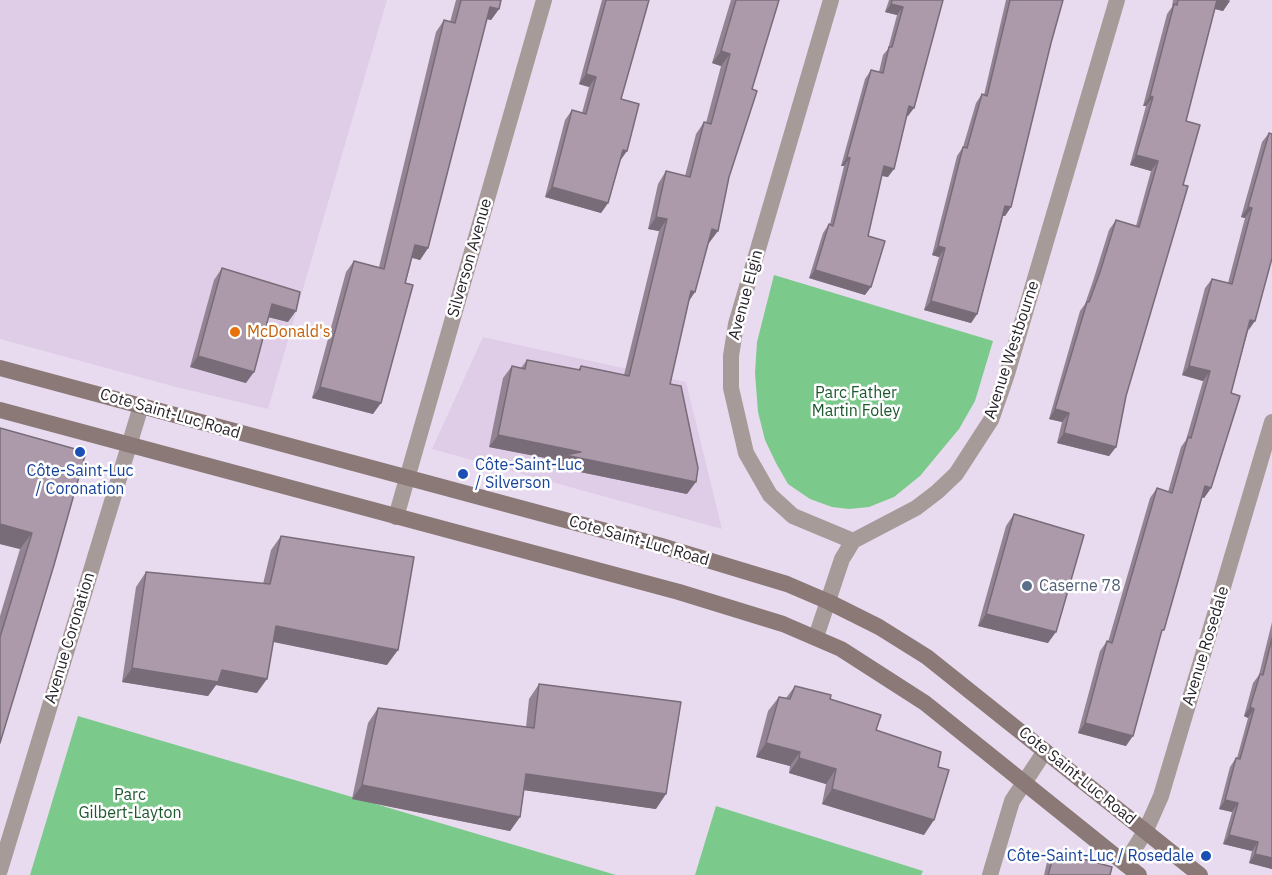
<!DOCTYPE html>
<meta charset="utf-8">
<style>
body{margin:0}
canvas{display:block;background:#e8daef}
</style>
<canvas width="1272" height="875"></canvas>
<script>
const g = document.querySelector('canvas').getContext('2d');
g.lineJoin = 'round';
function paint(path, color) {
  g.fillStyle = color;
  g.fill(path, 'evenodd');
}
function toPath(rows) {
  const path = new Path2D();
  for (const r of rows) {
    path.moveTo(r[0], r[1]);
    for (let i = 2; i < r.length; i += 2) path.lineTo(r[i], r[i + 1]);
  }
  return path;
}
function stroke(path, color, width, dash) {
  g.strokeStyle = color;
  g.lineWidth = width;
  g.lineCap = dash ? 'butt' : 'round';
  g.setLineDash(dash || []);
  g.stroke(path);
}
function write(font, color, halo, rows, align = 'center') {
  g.font = font + ' "IBM Plex Sans",sans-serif';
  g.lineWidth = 5;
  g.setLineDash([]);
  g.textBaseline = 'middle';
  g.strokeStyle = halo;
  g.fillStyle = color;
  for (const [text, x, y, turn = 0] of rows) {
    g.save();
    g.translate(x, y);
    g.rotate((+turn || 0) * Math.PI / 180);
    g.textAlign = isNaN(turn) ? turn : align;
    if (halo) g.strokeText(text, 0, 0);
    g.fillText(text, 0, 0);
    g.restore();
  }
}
const built = toPath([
 [0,0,387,0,268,409,176,387,0,339],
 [483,337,686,382,722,529,432,449]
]);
const green = toPath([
 [774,275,993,341,975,401,959,429,920,476,894,497,869,507,849,509,832,507,810,499,788,484,776,463,765,440,758,412,755,373,757,342],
 [78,716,616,875,30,875],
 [716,806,923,871,921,875,695,875]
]);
const minor = toPath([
 [831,0,736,324,731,356,731,388,746,453,770,495,793,516,853,541],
 [396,517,544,0],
 [816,637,842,559,853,541,916,508,937,492,956,474,991,420,1007,374,1117,0],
 [1125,864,1146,830,1161,796,1272,422],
 [0,870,141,406],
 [990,875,1012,801,1045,751]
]);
const secondary = toPath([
 [0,368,658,545,787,584,829,602,879,627,927,657,1200,875],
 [0,410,679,592,783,624,841,649,925,703,1139,875]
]);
const wall = toPath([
 [456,0,501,0,499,9,491,20,487,19,428,248,420,260,412,258,373,414,312,398,346,272,354,261,379,267,436,32,444,20,450,22],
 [602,0,649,0,621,99,620,161,608,203,601,213,545,197,565,120,572,110,582,113,589,87,579,84],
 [731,0,779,0,752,89,729,177,709,243,708,242,689,301,670,384,687,494,556,467,561,461,489,447,503,378,512,366,521,368,527,360,578,370,581,366,624,375,659,231,648,229,658,184,666,171,685,176,696,134,704,122,706,123,721,66,712,63],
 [889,0,943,0,908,116,907,116,888,177,882,176,868,236,865,295,809,278,823,233,829,224,830,224,844,166,841,166,865,79,871,70,879,72,883,55,888,49,897,15,885,12],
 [1006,0,1063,0,1051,43,1011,207,1005,216,1003,216,977,314,971,323,924,310,939,257,932,255,957,156,963,147,976,103,982,94,984,95],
 [1173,0,1230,0,1223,11,1215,9,1186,121,1183,185,1126,396,1116,447,1109,456,1057,443,1062,422,1049,419,1080,311,1085,304,1093,281,1109,230,1116,220,1136,226,1151,171,1130,165,1146,106,1143,106,1167,14,1172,7],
 [1269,133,1248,331,1231,393,1211,488,1204,498,1202,497,1126,746,1078,733,1100,651,1107,641,1108,642,1150,498,1157,488,1168,492,1181,447,1186,440,1203,381,1182,375,1205,288,1212,279,1228,283,1245,218,1241,217,1262,142],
 [222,268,288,322,268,317,246,383,190,367,214,280],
 [0,428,86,452,0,743,0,616,20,549,0,544],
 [1014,514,1048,643,978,626,1006,526],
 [281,536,387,665,273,642,257,693,216,685,208,696,122,682,136,587,146,572,263,584,271,550],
 [1272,622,1272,869,1249,863,1252,851,1223,844,1232,812,1219,809,1230,767,1236,758,1237,758,1248,718,1244,716,1253,683,1259,675],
 [539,684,656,809,524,790,520,817,510,831,352,799,368,723,378,708,526,727,529,699],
 [795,686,830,699,876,730,924,835,822,804,826,784,789,773,790,766,756,757,768,711,779,697,786,698],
 [1055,851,1110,875,1044,875,1047,862]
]);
const shadedWall = toPath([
 [1216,0,1226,0,1230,1,1223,11,1211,8],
 [891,4,903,7,897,15,885,12],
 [490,7,499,9,491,20,482,18],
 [721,51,730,54,721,66,712,63],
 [586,74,596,77,589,87,579,84],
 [1150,96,1153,97,1146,106,1143,106],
 [909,106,914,108,908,116,903,115],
 [623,150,627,151,620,161],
 [1136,155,1158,161,1151,171,1130,165],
 [847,157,850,158,844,166,841,166],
 [884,166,894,169,888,177,878,175],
 [552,187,608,203,601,213,545,197],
 [1005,206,1011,207,1005,216,999,215],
 [1248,207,1252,208,1245,218,1241,217],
 [656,217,667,219,659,231,648,229],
 [712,229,718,231,709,243,703,241],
 [415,245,428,248,420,260,407,256],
 [938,246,945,248,939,257,932,255],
 [815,270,871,287,865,295,809,278],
 [691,291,695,292,687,304],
 [931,301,977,314,971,323,924,310],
 [272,304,296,311,288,322,264,316],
 [1250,320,1255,321,1248,331],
 [198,356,254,372,246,383,190,367],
 [1189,366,1210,371,1203,381,1182,375],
 [320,387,381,403,373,414,312,398],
 [1055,409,1069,413,1062,422,1049,419],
 [1064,433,1116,447,1109,456,1057,443],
 [498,435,581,452,696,482,687,494,556,467,561,461,489,447],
 [1205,486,1211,488,1204,498,1199,496],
 [0,524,32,533,20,549,0,544],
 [986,614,1056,632,1048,643,978,626],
 [276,626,398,650,387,665,265,640],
 [132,668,222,670,267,679,257,693,216,685,208,696,122,682],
 [1250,707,1254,709,1248,718,1244,716],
 [1085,723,1133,736,1126,746,1078,733],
 [766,743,800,752,790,766,756,757],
 [799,758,836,769,826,784,789,773],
 [526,774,666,794,656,809,516,789],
 [362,785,520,817,510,831,352,799],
 [832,789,934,820,924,835,822,804],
 [1225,800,1238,803,1232,812,1219,809],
 [1229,835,1258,842,1252,851,1223,844],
 [1255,854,1272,858,1272,869,1249,863]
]);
const building = toPath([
 [461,0,501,0,499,9,490,7,428,248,415,245,405,283,413,285,381,403,320,387,354,261,384,269,444,20,455,23,461,0],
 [606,0,649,0,621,99,639,104,627,151,623,150,608,203,552,187,572,110,586,114,596,77,586,74,606,0],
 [736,0,779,0,752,89,757,91,729,177,718,231,712,229,695,292,691,291,670,384,681,386,698,468,696,482,565,455,581,452,498,435,512,366,525,369,527,360,580,370,581,366,629,376,667,219,656,217,666,171,690,177,704,122,711,124,730,54,721,51,736,0],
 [892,0,943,0,914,108,909,106,894,169,884,166,868,236,885,241,871,287,815,270,829,224,833,226,850,158,847,157,871,70,883,73,889,47,892,47,903,7,891,4,892,0],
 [1010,0,1063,0,1051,43,1011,207,1005,206,977,314,931,301,945,248,938,246,963,147,967,148,982,94,987,96,1010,0],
 [1178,0,1217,0,1186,121,1200,125,1183,185,1188,186,1126,396,1116,447,1064,433,1069,413,1055,409,1087,302,1089,302,1100,272,1116,220,1139,227,1158,161,1136,155,1153,97,1150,96,1174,4,1177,5,1178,0],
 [1269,133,1272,134,1272,258,1255,321,1250,320,1231,393,1240,396,1211,488,1205,486,1164,630,1162,630,1133,736,1085,723,1107,641,1112,643,1157,488,1172,493,1188,437,1191,438,1210,371,1189,366,1212,279,1232,284,1252,208,1248,207,1269,133],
 [222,268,300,292,296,311,272,304,254,372,198,356,222,268],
 [0,428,86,452,54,565,0,743,0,637,32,533,0,524,0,428],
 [1014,514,1084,535,1056,632,986,614,1014,514],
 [281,536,414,557,398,650,276,626,267,679,222,670,218,682,132,668,146,572,270,584,281,536],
 [1272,638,1272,858,1255,854,1258,842,1229,835,1238,803,1225,800,1236,758,1240,759,1254,709,1250,707,1260,674,1263,675,1272,638],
 [539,684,681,702,666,794,526,774,520,817,362,785,378,708,534,728,539,684],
 [795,686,831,695,830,699,881,715,876,730,941,752,938,767,949,770,934,820,832,789,836,769,799,758,800,752,766,743,779,697,790,699,795,686],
 [1055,851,1112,867,1110,875,1048,875,1055,851]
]);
const markers = [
 [235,332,6,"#e8710a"],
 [80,452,6,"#1a4fb4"],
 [463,474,6,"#1a4fb4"],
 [1027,586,6,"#5c6f8a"],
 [1206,856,6,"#1a4fb4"]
];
const streetNames = [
 ["Silverson Avenue",470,258,-74],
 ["Avenue Elgin",746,295,-75],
 ["Avenue Westbourne",1012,350,-72],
 ["Cote Saint-Luc Road",170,414,16],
 ["Cote Saint-Luc Road",639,541,16],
 ["Avenue Coronation",70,638,-73],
 ["Avenue Rosedale",1206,646,-73],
 ["Cote Saint-Luc Road",1077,776,39]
];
const foodNames = [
 ["McDonald's",247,332]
];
const parkNames = [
 ["Parc Father",856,393],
 ["Martin Foley",856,411],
 ["Parc",130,795],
 ["Gilbert-Layton",130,813]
];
const transitNames = [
 ["Côte-Saint-Luc",475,465],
 ["/ Silverson",475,483],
 ["Côte-Saint-Luc",80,471,"center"],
 ["/ Coronation",80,489,"center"],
 ["Côte-Saint-Luc / Rosedale",1194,856,"right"]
];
const serviceNames = [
 ["Caserne 78",1039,586]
];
paint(built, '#dfcde8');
paint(green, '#7bca8b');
stroke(minor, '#a79b99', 16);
stroke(secondary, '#8b7977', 16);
paint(wall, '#948493');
paint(shadedWall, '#786c78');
paint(building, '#ac9aab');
stroke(building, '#786c78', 1.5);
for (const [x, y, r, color] of markers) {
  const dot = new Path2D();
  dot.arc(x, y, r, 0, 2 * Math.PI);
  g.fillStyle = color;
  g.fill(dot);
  stroke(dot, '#fff', 2);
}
write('16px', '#241f26', '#fff', streetNames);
write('16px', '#c56008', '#fff', foodNames, 'left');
write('16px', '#1d582e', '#fff', parkNames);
write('16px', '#164399', '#fff', transitNames, 'left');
write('16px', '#4e5e75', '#fff', serviceNames, 'left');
</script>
